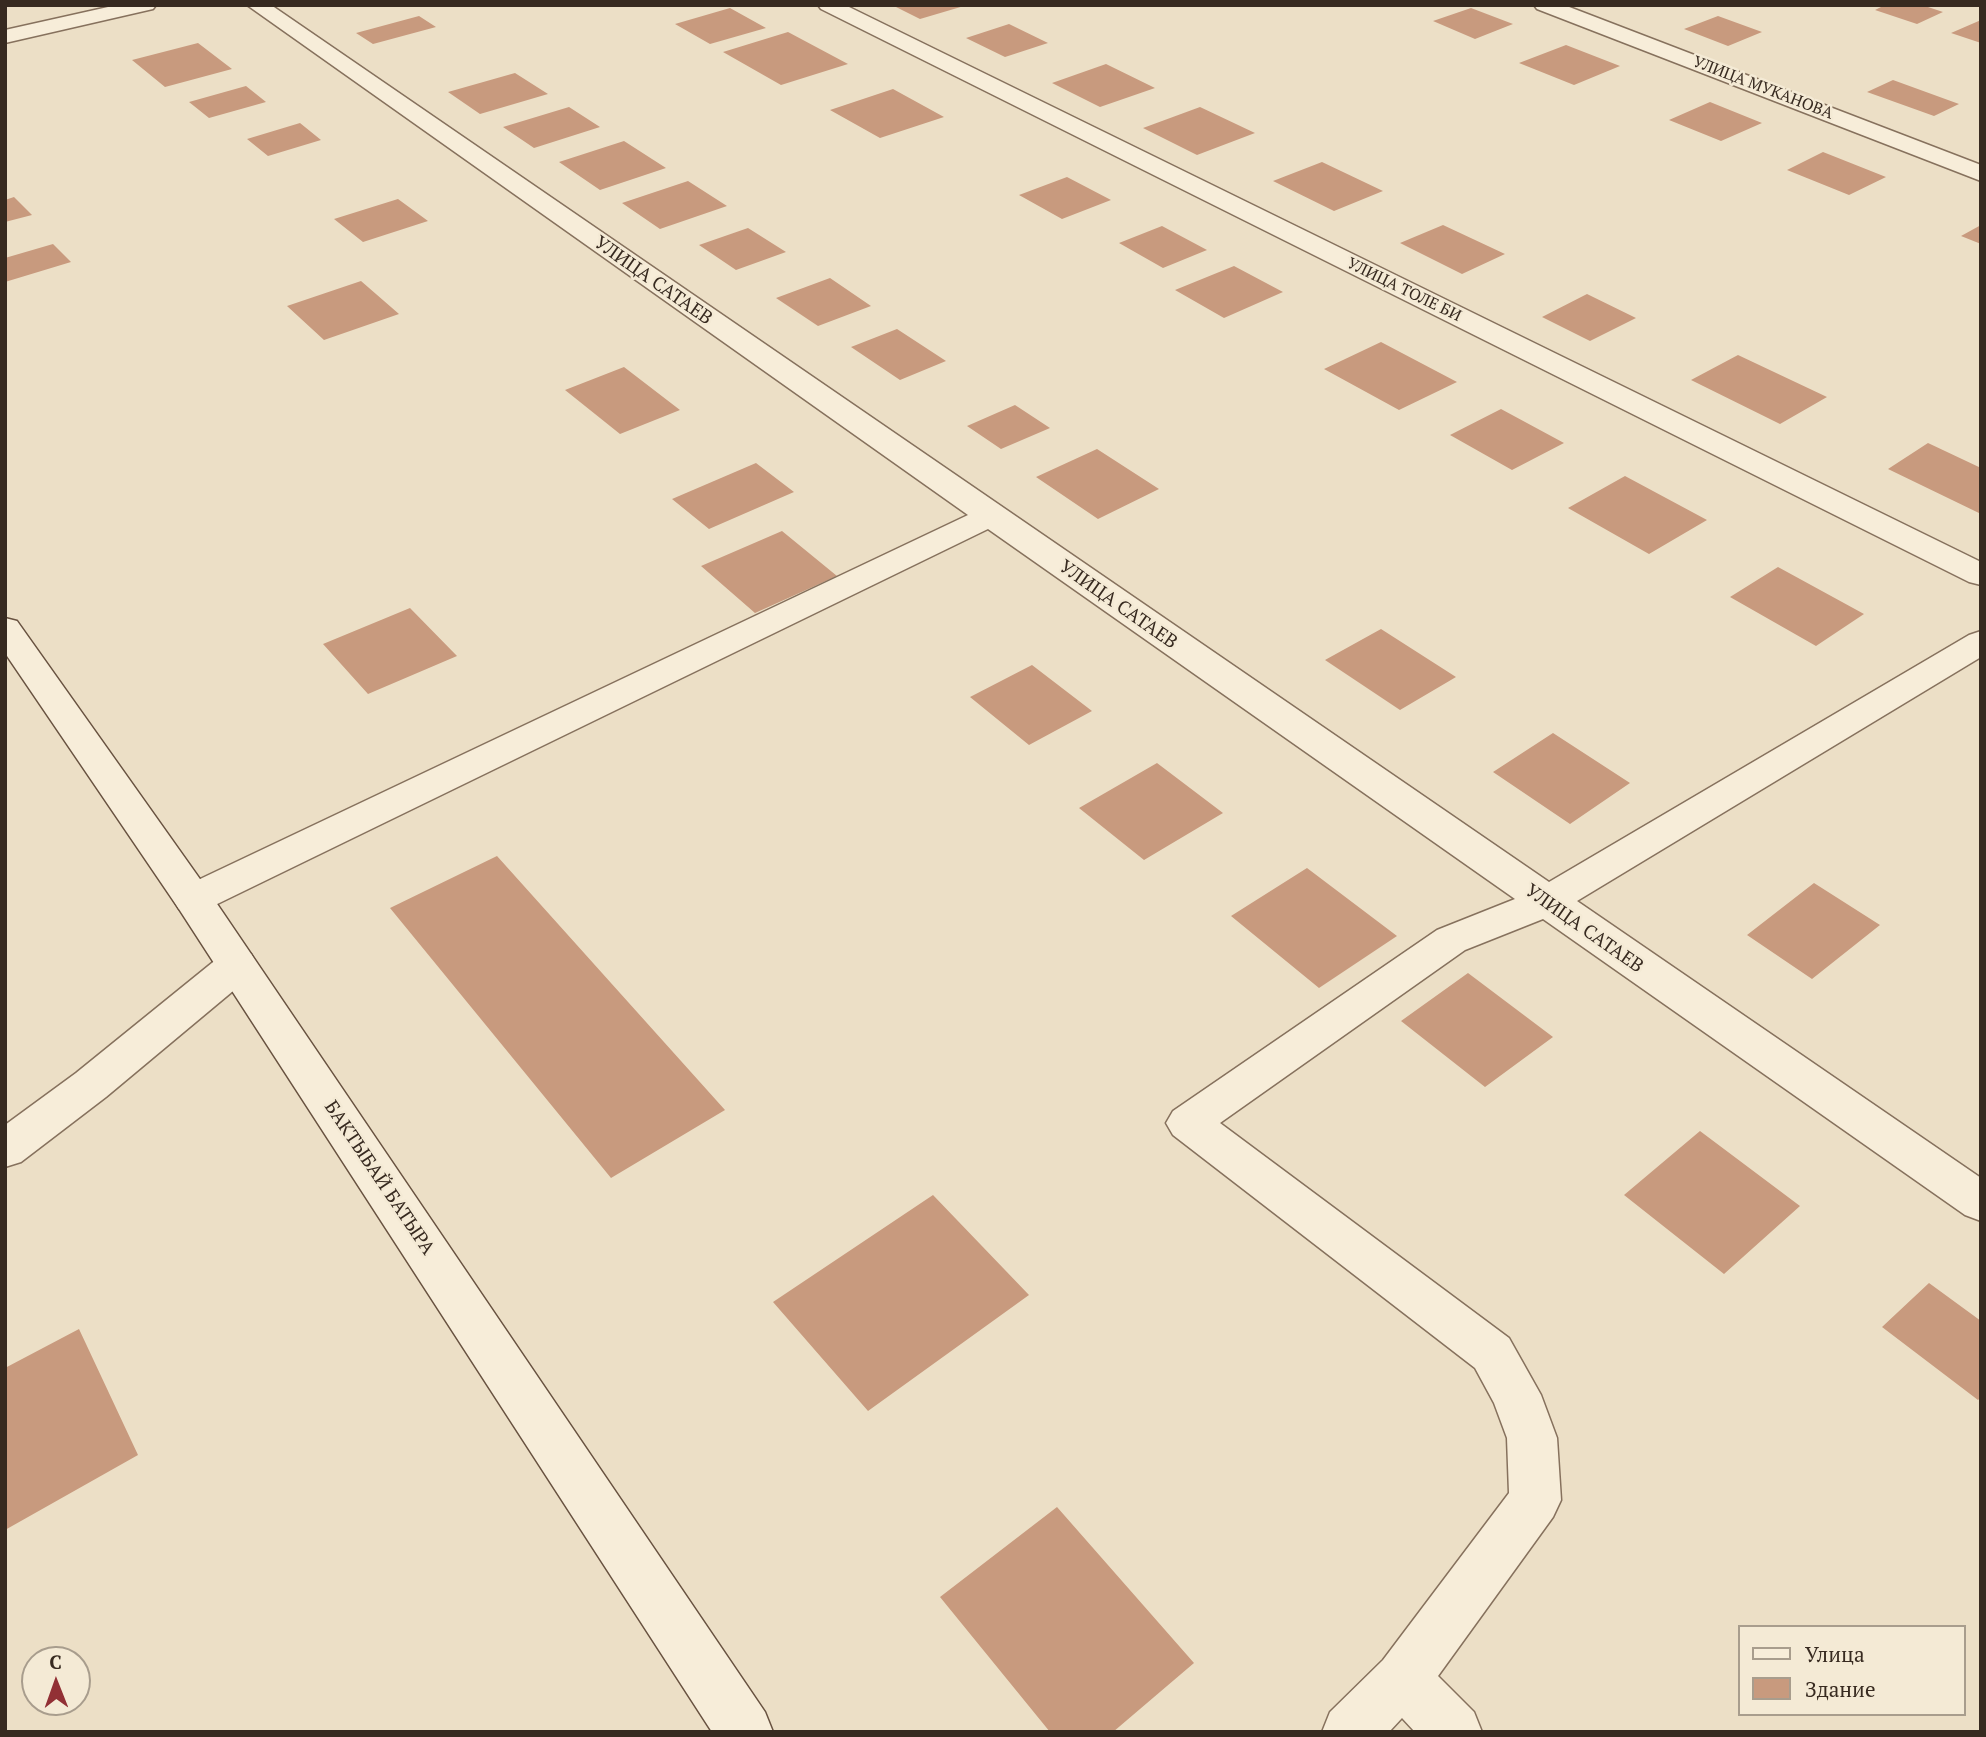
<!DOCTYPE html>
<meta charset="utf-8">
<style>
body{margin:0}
#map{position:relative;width:1986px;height:1737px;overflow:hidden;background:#ecdfc6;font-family:"PT Serif",serif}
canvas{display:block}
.frame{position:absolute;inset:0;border:7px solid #372a20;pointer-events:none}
.legend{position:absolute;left:1738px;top:1625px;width:228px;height:91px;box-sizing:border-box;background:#f4ead5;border:2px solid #a89d8d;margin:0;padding:9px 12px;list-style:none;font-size:21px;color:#372a20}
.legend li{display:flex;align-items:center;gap:14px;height:35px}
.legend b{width:35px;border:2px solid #a89d8d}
.north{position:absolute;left:21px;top:1646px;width:70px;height:70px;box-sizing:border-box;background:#f4ead5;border:2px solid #a89d8d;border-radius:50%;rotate:359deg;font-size:19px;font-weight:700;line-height:28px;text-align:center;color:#372a20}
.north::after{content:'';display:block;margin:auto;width:24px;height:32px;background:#923035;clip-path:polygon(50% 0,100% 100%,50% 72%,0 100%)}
</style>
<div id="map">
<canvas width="1986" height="1737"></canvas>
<div class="frame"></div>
<ul class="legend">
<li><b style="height:9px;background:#f7edd9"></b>Улица</li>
<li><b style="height:19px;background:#c89a7e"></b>Здание</li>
</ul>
<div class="north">С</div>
</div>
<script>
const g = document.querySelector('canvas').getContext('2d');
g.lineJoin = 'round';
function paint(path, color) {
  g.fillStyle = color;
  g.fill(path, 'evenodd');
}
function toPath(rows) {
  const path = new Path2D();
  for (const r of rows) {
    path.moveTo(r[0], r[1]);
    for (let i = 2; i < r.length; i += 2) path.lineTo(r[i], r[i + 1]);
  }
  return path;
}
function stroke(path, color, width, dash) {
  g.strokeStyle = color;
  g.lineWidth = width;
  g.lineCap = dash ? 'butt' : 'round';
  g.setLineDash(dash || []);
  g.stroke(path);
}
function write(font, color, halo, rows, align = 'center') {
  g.font = font + ' "PT Serif",serif';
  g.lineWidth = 5;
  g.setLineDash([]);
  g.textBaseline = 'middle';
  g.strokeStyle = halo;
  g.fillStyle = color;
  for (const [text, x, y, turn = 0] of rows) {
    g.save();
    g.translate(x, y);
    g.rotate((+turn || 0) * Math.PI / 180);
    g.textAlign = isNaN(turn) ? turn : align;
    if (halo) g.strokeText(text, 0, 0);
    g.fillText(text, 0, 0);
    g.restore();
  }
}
const building = toPath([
 [892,5,964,5,964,6,920,19],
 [1885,5,1922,5,1943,12,1917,24,1875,10],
 [730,8,766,28,710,44,675,24],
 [1471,8,1513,24,1475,39,1433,21],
 [419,16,436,27,373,44,356,33],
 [1718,16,1762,32,1728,46,1684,29],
 [1981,20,1981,43,1951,33],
 [1009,24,1048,43,1005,57,966,38],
 [788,32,848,64,781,85,723,52],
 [198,43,232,69,165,87,132,60],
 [1566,45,1620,66,1574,85,1519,63],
 [1106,64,1155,88,1100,107,1052,83],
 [515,73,548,94,480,114,448,92],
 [1893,80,1959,104,1934,116,1867,92],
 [246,86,266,102,209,118,189,102],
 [893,89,944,117,880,138,830,110],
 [1710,102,1762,123,1721,141,1669,120],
 [569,107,600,127,534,148,503,127],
 [1200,107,1255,133,1197,155,1143,128],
 [300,123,321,140,268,156,247,139],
 [624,141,666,168,600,190,559,162],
 [1823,152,1886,177,1849,195,1787,170],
 [1322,162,1383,191,1334,211,1273,181],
 [1067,177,1111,200,1062,219,1019,195],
 [688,181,727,206,660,229,622,203],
 [14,197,32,215,5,222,5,200],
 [398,199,428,221,363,242,334,219],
 [1443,225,1505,254,1462,274,1400,243],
 [1981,225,1981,244,1961,236],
 [1162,226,1207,250,1163,268,1119,243],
 [748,228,786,252,736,270,699,245],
 [53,244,71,262,5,282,5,258],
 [1234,266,1283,292,1224,318,1175,290],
 [830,278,871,306,818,326,776,298],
 [361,281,399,314,324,340,287,306],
 [1587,294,1636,318,1590,341,1542,317],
 [897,329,946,361,900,380,851,347],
 [1381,342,1457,382,1399,410,1324,369],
 [1738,355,1827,397,1780,424,1691,380],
 [624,367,680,410,620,434,565,390],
 [1015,405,1050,428,1001,449,967,426],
 [1501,409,1564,443,1512,470,1450,435],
 [1928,443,1981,468,1981,514,1888,469],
 [1097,449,1159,489,1098,519,1036,477],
 [756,463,794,492,709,529,672,499],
 [1625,476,1707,520,1649,554,1568,508],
 [782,531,837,576,755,613,701,566],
 [1778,567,1864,614,1816,646,1730,597],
 [410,608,457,656,368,694,323,644],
 [1381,629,1456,677,1400,710,1325,660],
 [1032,665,1092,711,1029,745,970,697],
 [1553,733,1630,783,1570,824,1493,772],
 [1157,763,1223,813,1144,860,1079,808],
 [497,856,725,1110,611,1178,390,908],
 [1307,868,1397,936,1319,988,1231,916],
 [1814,883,1880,925,1812,979,1747,935],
 [1468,973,1553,1037,1485,1087,1401,1021],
 [1700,1131,1800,1206,1724,1274,1624,1195],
 [933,1195,1029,1295,868,1411,773,1302],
 [1929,1283,1981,1321,1981,1397,1978,1400,1882,1327],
 [79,1329,138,1455,5,1530,5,1368],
 [1057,1507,1194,1663,1113,1732,1050,1732,940,1597]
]);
const street = toPath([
 [117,5,156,5,153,9,5,43,5,30,117,5],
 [247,5,271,5,1549,882,1969,635,1981,631,1981,657,1577,901,1981,1178,1981,1221,1965,1215,1543,919,1465,950,1220,1123,1509,1338,1541,1395,1557,1438,1561,1500,1553,1517,1438,1676,1474,1712,1482,1732,1415,1732,1402,1718,1389,1732,1322,1732,1330,1712,1383,1660,1509,1493,1507,1438,1494,1403,1475,1368,1173,1135,1166,1123,1173,1111,1437,930,1515,899,988,529,207,909,193,913,179,909,173,899,179,889,968,515,247,5],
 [818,5,845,5,1981,562,1981,585,1969,582,821,9,818,5],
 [1534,5,1564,5,1981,165,1981,181,1537,9,1534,5],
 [237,950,251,954,257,965,251,976,106,1097,21,1162,5,1167,5,1125,76,1073,223,954,237,950]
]);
const secondary = toPath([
 [5,618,17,621,207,889,765,1712,773,1732,712,1732,179,909,5,653,5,618]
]);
const farStreetnames = [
 ["УЛИЦА МУКАНОВА",1763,88,21],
 ["УЛИЦА ТОЛЕ БИ",1404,290,26]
];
const streetNames = [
 ["УЛИЦА САТАЕВ",653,281,35],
 ["УЛИЦА САТАЕВ",1118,605,35],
 ["УЛИЦА САТАЕВ",1584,929,35],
 ["БАКТЫБАЙ БАТЫРА",379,1178,56]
];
paint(building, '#c89a7e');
stroke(street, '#86715d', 3);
stroke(secondary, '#685240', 3);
paint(street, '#f7edd9');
paint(secondary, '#f7edd9');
write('16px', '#372a20', '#f4ead5', farStreetnames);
write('19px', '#372a20', '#f4ead5', streetNames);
</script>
